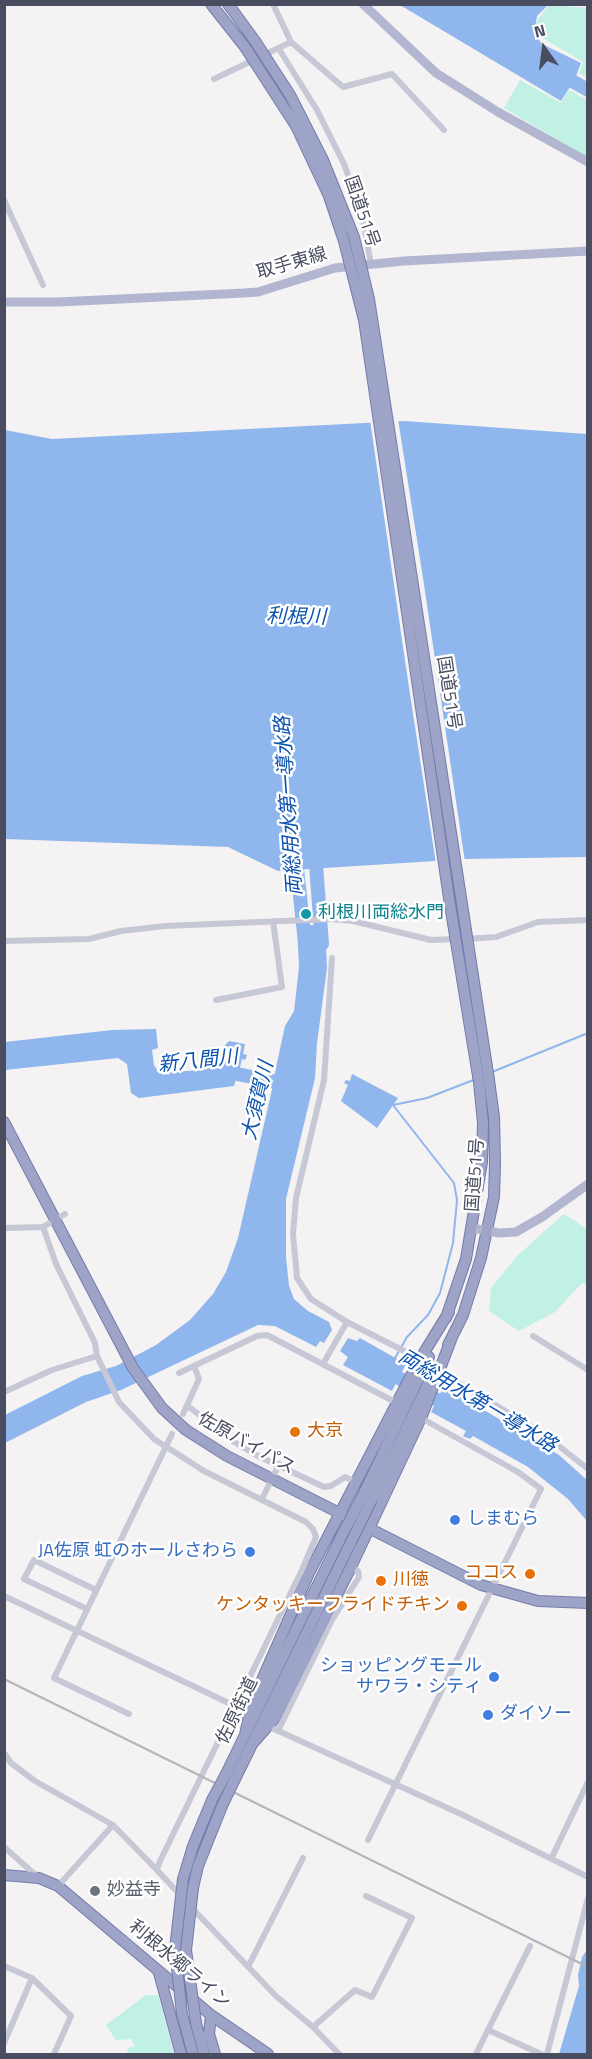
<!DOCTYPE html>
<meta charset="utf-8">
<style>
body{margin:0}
#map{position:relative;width:592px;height:2059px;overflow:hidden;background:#f4f2f2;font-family:"Titillium Web",sans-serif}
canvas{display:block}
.frame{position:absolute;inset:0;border:6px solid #494d5f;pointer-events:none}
.north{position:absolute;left:514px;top:18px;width:60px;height:60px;-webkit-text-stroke:4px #fff;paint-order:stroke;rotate:346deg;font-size:16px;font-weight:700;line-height:24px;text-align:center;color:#494d5f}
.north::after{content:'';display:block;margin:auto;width:21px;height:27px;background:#494d5f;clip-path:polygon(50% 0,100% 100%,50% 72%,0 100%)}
</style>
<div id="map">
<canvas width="592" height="2059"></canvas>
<div class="frame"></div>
<div class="north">N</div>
</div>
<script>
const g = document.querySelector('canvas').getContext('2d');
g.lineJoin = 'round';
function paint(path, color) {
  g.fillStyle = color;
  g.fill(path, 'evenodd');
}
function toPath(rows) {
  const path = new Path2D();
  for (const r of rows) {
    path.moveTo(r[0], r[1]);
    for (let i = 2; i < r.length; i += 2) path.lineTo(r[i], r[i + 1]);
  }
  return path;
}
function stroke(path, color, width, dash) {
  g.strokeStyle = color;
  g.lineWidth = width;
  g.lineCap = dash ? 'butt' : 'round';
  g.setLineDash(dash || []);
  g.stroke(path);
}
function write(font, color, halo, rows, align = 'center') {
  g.font = font + ' "Titillium Web","Noto Sans JP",sans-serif';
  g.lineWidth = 5;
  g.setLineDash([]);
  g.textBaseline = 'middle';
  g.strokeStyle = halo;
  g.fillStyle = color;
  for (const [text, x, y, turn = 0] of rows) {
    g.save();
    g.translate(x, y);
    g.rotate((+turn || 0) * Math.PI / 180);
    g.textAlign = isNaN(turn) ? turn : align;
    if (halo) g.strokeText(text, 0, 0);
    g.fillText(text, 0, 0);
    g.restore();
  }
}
const green = toPath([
 [549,5,587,8,587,78,579,73,583,62,541,37,536,30,536,22],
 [520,80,561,103,569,90,587,100,587,157,504,108],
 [564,1214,587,1229,587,1285,582,1283,555,1312,519,1331,489,1311,491,1288,517,1256],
 [146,1995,158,1995,174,2054,127,2054,128,2048,135,2046,131,2039,116,2040,106,2025]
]);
const water = toPath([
 [400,5,548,5,537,16,534,33,542,44,581,63,576,76,585,81,578,91,570,87,561,101],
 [404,421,587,434,587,857,466,859,278,871,228,847,5,839,5,430,52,439],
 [297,925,325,925,327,968,317,1043,315,1078,286,1199,286,1257,289,1286,294,1299,308,1311,329,1322,332,1330,324,1343,320,1341,316,1347,275,1326,258,1325,121,1390,86,1402,5,1443,5,1415,82,1376,116,1366,156,1345,190,1320,213,1294,226,1272,238,1238,273,1085,270,1084,271,1077,274,1077,285,1026,294,1011,299,967],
 [156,1029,158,1048,152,1050,154,1065,159,1073,201,1070,229,1041,245,1044,243,1054,247,1055,245,1060,242,1059,239,1071,256,1074,254,1080,237,1076,234,1086,139,1098,131,1093,127,1064,118,1058,5,1070,5,1042,112,1030],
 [352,1074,398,1098,377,1128,341,1101,348,1085,344,1083,346,1080,350,1081],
 [348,1338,357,1341,360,1338,406,1364,392,1391,343,1365,348,1357,340,1351],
 [444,1386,559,1455,587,1480,587,1521,568,1499,528,1467,473,1436,470,1439,463,1436,466,1431,431,1412],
 [587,1950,587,2054,559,2054,579,1986,578,1975,582,1957]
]);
const pier = toPath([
 [398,419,423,578,465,862,436,864,408,681,370,420]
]);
const stream = toPath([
 [492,1072,588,1033],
 [395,1358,407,1337,428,1315,440,1293,453,1243,457,1200,454,1183,393,1105,427,1098,476,1079]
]);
const river = toPath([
 [565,77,588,90],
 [295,851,305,942],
 [315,852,322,944],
 [237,1074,282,1083],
 [385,1370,451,1408]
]);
const minor = toPath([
 [273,4,291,42],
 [279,49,317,110,344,164,362,214,371,264],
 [214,79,291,42,343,87,392,74,444,130],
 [4,200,43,285],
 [466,939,496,937,538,922,588,920],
 [4,941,89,939,121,931,165,926,331,919,353,921,431,940,456,939],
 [332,958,324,1080,296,1198,293,1234,297,1278,311,1299,347,1322,422,1360],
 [216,1000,282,987,273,921],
 [43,1227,56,1264,95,1343,97,1356],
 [4,1228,43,1227,65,1214],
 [533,1336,588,1370],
 [323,1364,347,1322],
 [440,1369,449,1377,545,1435,588,1469],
 [179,1373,257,1336,267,1335,397,1403],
 [4,1392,52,1370,97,1356,119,1402,154,1439,204,1471,306,1522,313,1529,316,1537,302,1570,306,1572],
 [188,1406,231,1440,256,1455,324,1487,331,1486,345,1477,356,1482],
 [183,1414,199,1379,194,1366],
 [262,1499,279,1464],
 [4,1596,237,1707],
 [87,1609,24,1579,34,1560,96,1590],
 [129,1714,54,1678,172,1434],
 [274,1729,463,1815,588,1877],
 [278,1731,332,1620,359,1577,358,1571,351,1567],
 [4,1753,11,1763,35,1781,113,1825,157,1870],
 [368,1840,541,1489,518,1472,421,1418],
 [4,1847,39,1878],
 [551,1859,588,1782],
 [58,1886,113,1825],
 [182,1897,157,1870,160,1861,302,1570],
 [191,1907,276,1996,313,2027,339,2054],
 [4,1966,32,1978,71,2016,54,2054],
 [248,1967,303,1858],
 [313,2027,355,1990,372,1997,412,1918,366,1896],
 [488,2030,541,2054],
 [4,2043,32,1978],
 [476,2054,530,1946],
 [547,2054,588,1898]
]);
const primary = toPath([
 [363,4,436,73,498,112,588,162],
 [4,302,58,302,244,293,258,292,335,268,404,261,588,251],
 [472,1228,499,1233,516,1232,542,1217,588,1184]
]);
const trunk = toPath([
 [211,4,245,47],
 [228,4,255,41],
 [4,1122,133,1368,162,1408,186,1430,227,1456,481,1585,538,1601,588,1603],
 [446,1318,466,1259,482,1162],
 [448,1345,463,1315,481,1258,494,1197,495,1163],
 [363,1495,429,1357],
 [372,1499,431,1378],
 [245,1735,251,1705,309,1573,417,1364,449,1312],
 [253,1743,276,1717,351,1567,421,1418,451,1340],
 [226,1774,341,1537],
 [235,1779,351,1542],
 [4,1875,39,1878,58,1886,211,2015,268,2054],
 [183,1879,193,1846,212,1800],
 [193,1888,198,1866,222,1806],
 [159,1973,181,2054],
 [182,2014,193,2054],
 [211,2015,209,2034,215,2054],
 [196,2023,204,2054]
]);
const rail = toPath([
 [4,1679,588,1967]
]);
const trunkBridge = toPath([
 [255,41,290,95,323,160,354,237,369,299,489,1080,494,1117,495,1163],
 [245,47,296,126,329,196,344,241,364,320,450,905,479,1082,483,1123,482,1162],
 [341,1537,363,1495],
 [351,1542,372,1499],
 [212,1800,226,1774],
 [222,1806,235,1779],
 [193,1888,186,1950,196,2023],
 [182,2014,175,1949,183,1879]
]);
const markers = [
 [306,914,6,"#0f9aa8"],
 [295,1432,6,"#e8710a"],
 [455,1520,6,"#3f7fe0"],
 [250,1552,6,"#3f7fe0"],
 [530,1574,6,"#e8710a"],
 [381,1581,6,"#e8710a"],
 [462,1606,6,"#e8710a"],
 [494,1677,6,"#3f7fe0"],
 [488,1715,6,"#3f7fe0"],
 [95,1891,6,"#6b7280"]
];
const streetNames = [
 ["国道51号",361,212,71],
 ["取手東線",292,264,-16],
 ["国道51号",448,693,81],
 ["国道51号",476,1175,-86],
 ["佐原バイパス",246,1444,29],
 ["佐原街道",238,1711,-64],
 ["利根水郷ライン",179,1965,40]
];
const cultureNames = [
 ["利根川両総水門",318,914]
];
const foodNames = [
 ["大京",307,1432],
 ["ココス",518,1574,"right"],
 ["川徳",393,1581],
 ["ケンタッキーフライドチキン",450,1606,"right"]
];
const shopNames = [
 ["しまむら",467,1520],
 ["JA佐原 虹のホールさわら",238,1552,"right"],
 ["ショッピングモール",482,1667,"right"],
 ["サワラ・シティ",482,1688,"right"],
 ["ダイソー",500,1715]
];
const worshipNames = [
 ["妙益寺",107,1891]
];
const waterNames = [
 ["利根川",296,618,1],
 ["両総用水第一導水路",290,806,-94],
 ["新八間川",198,1062,-6],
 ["大須賀川",259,1101,-77],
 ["両総用水第一導水路",477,1402,31]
];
paint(green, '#c1f0e4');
paint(water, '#8fb7ed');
paint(pier, '#f4f2f2');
stroke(stream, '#8fb7ed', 2);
stroke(river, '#8fb7ed', 14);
stroke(trunk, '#757bab', 12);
stroke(minor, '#c6c8d6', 6);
stroke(primary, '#b2b6d0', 9);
stroke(trunk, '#9ea4c8', 10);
stroke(rail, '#b4b4bc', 2);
stroke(trunkBridge, '#757bab', 12, []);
stroke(trunkBridge, '#9ea4c8', 10);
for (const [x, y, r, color] of markers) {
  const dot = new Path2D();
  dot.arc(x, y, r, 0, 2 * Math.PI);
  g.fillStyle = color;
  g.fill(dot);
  stroke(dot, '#fff', 2);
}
write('18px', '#494d5f', '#fff', streetNames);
write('18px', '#0d838f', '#fff', cultureNames, 'left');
write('18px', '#c56008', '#fff', foodNames, 'left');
write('18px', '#366cbe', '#fff', shopNames, 'left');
write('18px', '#5b616d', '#fff', worshipNames, 'left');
write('italic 20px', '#0d53af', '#fff', waterNames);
</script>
